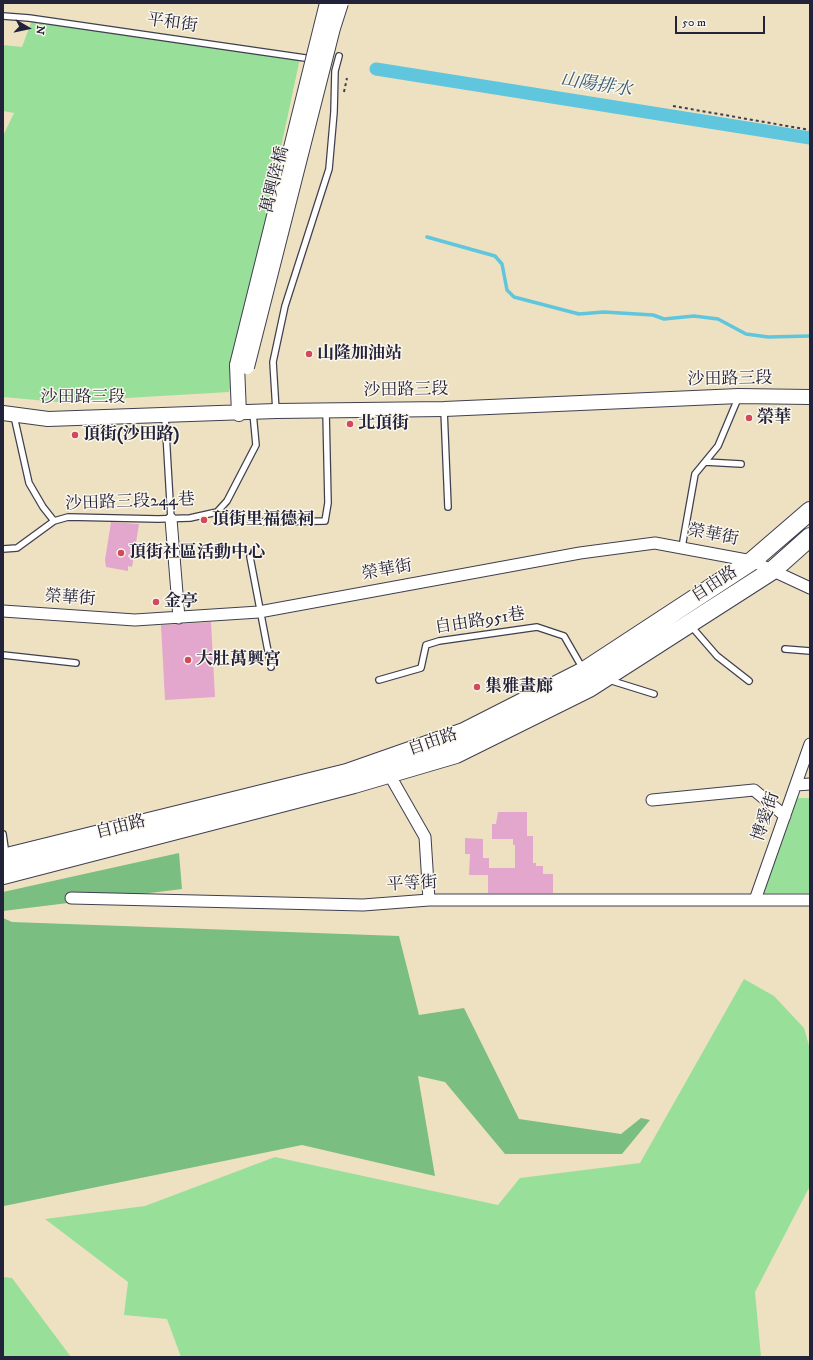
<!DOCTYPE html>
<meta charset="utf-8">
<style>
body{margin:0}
#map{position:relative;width:813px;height:1360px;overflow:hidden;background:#ede1c1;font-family:"IM FELL DW Pica",serif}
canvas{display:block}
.frame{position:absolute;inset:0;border:4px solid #22223b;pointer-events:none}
.north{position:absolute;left:8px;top:8px;width:40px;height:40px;-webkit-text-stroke:3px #fbf7ec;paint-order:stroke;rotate:99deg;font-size:11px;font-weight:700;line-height:16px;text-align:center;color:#22223b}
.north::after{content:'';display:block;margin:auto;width:14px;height:18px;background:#22223b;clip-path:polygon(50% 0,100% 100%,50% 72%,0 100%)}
.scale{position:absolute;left:675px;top:16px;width:90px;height:18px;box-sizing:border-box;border:2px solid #22223b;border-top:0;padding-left:5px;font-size:12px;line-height:14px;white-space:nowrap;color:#22223b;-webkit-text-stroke:3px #fbf7ec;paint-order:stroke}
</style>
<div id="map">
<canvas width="813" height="1360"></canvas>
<div class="frame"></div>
<div class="north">N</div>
<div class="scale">50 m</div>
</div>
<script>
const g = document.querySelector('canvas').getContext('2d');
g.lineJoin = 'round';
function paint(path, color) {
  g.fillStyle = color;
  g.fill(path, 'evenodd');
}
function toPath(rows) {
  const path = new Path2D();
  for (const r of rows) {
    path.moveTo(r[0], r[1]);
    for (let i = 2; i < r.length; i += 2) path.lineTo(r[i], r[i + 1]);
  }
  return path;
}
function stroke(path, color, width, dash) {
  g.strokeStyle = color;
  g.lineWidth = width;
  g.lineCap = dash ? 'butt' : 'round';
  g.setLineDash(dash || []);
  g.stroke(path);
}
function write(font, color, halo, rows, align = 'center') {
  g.font = font + ' "IM FELL DW Pica","Noto Serif TC",serif';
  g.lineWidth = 3;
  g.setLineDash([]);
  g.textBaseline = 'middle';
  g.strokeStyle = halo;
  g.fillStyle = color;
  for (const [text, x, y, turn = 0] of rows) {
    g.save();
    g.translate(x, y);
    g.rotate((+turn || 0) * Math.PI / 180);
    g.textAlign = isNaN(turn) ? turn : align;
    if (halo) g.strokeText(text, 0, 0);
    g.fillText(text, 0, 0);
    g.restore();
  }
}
const green = toPath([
 [32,20,300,58,229,392,58,402,3,397,3,136,14,113,3,111,3,45,22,47],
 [792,798,810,798,810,893,760,893],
 [744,979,774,996,804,1028,810,1049,810,1186,755,1292,761,1357,181,1357,167,1319,124,1315,128,1282,45,1219,145,1206,275,1157,498,1205,520,1178,640,1163],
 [3,1277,12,1278,71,1357,3,1357]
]);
const forest = toPath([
 [179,853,182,889,3,911,3,892],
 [3,918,12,922,399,936,419,1015,464,1008,519,1119,621,1134,641,1118,650,1120,622,1154,505,1154,445,1082,418,1076,435,1176,302,1145,4,1206]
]);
const stream = toPath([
 [427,237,495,256,502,264,507,290,514,297,579,314,604,312,653,315,664,319,694,316,718,319,746,334,768,337,810,336]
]);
const canal = toPath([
 [376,69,810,138]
]);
const building = toPath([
 [111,522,139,524,132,567,128,566,128,571,106,567,105,560],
 [211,622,215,697,165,700,161,625],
 [498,812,527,812,527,836,533,836,533,863,536,863,536,866,543,866,543,874,553,874,553,893,488,893,488,875,469,875,470,854,465,854,465,838,483,839,483,858,489,858,489,868,515,868,515,845,513,845,513,839,492,839,492,824,496,824]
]);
const path = toPath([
 [344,92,347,78],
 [673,106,810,130]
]);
const service = toPath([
 [3,16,29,18,312,59],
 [444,410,448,507],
 [276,411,273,362,285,306,329,169,334,112,335,71,339,56],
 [14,416,29,483,43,507,54,521],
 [165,416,171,519],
 [705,462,741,464],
 [251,522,325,521,328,503,326,411],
 [682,547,695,474,718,446,739,396],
 [3,549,17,548,54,521,68,517,158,519,190,518,217,512,227,501,256,445,253,413],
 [250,557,271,667],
 [691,626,717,656,749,681],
 [785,649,810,651],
 [3,655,76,663],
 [379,680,421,668,426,645,439,641,537,627,564,636,583,669],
 [609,680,654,694],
 [3,834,6,855]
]);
const minor = toPath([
 [171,519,179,618],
 [3,611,135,620,259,612,580,553,655,543,752,561,810,588],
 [389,774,425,837,429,900],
 [796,785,810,784],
 [652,800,754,790,785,816],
 [71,898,363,905,429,900,810,900],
 [755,900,810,744]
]);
const tertiary = toPath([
 [237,365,239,414],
 [3,413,48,419,276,411,444,409,739,396,810,397]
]);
const primary = toPath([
 [3,858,347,773,464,732,584,671,752,561,810,511],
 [3,875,354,784,456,754,589,688,773,570,810,537]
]);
const tertiaryBridge = toPath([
 [237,365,327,3],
 [247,367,333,28,341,3]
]);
const markers = [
 [309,354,4,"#d1495b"],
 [749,418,4,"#d1495b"],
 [350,424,4,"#d1495b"],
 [75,435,4,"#d1495b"],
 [204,520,4,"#d1495b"],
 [121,553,4,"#d1495b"],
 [156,602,4,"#d1495b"],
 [188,660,4,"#d1495b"],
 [477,687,4,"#d1495b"]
];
const streetNames = [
 ["平和街",172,24,8],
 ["萬興陸橋",276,180,-76],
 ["沙田路三段",730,380,-1],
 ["沙田路三段",406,391,-1],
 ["沙田路三段",83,398],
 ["沙田路三段244巷",130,503,-2],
 ["榮華街",713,536,11],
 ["榮華街",387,571,-10],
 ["自由路",715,585,-33],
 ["榮華街",70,599,4],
 ["自由路951巷",480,622,-9],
 ["自由路",433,743,-19],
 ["博愛街",767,817,-71],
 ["自由路",121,828,-14],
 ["平等街",412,885,-3]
];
const poiNames = [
 ["山隆加油站",317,354],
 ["榮華",757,418],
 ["北頂街",358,424],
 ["頂街(沙田路)",83,435],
 ["頂街里福德祠",212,520],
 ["頂街社區活動中心",129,553],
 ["金亭",164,602],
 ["大肚萬興宮",196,660],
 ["集雅畫廊",485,687]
];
const waterNames = [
 ["山陽排水",596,86,9]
];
paint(green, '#98df99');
paint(forest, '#7abe81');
stroke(stream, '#5fc6dd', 3.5);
stroke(canal, '#5fc6dd', 13);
paint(building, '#e3a6cc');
stroke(service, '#403f4f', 8);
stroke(minor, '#403f4f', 13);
stroke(tertiary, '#403f4f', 16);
stroke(primary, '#403f4f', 20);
stroke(path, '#403f4f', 2, [3, 3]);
stroke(service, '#fff', 5.5);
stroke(minor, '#fff', 11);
stroke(tertiary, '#fff', 14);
stroke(primary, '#fff', 18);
stroke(tertiaryBridge, '#403f4f', 16, []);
stroke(tertiaryBridge, '#fff', 14);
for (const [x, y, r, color] of markers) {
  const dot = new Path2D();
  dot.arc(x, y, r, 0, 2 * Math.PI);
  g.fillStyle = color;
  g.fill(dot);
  stroke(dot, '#fbf7ec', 1.5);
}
write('17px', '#22223b', '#fbf7ec', streetNames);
write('bold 17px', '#22223b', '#fbf7ec', poiNames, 'left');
write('italic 18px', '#375b74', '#fbf7ec', waterNames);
</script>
